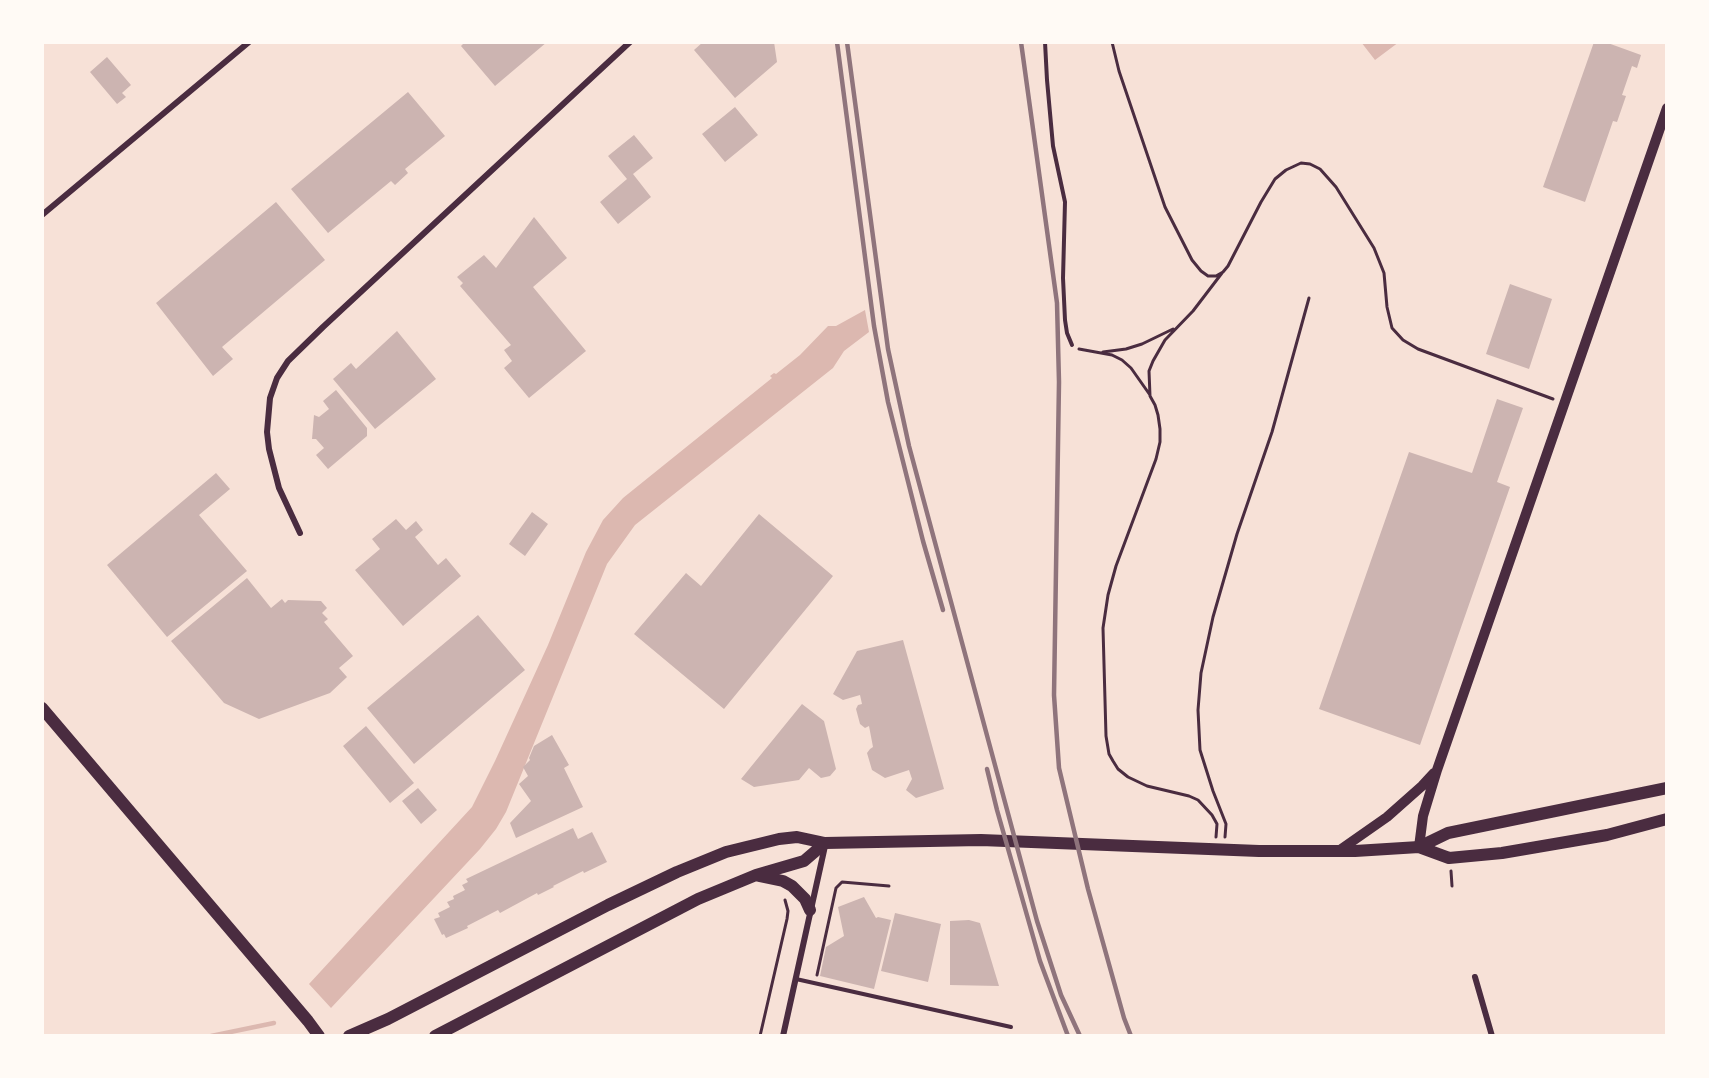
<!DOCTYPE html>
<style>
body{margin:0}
#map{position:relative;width:1709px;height:1078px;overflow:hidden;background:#f7e1d7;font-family:Quicksand,sans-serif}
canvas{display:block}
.frame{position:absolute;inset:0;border:44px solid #fffaf5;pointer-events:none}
</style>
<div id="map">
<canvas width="1709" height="1078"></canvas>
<div class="frame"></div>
</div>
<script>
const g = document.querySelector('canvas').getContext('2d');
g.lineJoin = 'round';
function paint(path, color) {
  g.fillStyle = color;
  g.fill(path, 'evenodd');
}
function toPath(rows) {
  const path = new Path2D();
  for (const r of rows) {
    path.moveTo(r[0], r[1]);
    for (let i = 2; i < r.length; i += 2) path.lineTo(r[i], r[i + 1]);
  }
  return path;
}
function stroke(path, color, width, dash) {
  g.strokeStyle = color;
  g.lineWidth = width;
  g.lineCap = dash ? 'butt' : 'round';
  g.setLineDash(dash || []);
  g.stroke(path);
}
const water = toPath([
 [1361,42,1399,42,1375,60],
 [865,310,869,332,844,351,833,368,635,525,607,564,506,812,496,829,480,849,331,1008,309,984,472,807,495,761,548,645,586,552,603,520,623,498,772,378,770,376,774,373,776,374,800,355,828,326,836,326]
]);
const stream = toPath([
 [211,1036,274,1023]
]);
const building = toPath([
 [465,42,547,42,495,86,461,46],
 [703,42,774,42,777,62,735,98,694,50],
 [1594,42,1605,42,1641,55,1637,68,1632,66,1622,95,1626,96,1617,122,1613,121,1585,202,1543,187],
 [107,57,131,85,122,93,126,97,117,104,90,72],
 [408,92,445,136,405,169,408,173,395,185,391,181,328,233,291,189],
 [735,107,758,135,725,162,702,134],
 [634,135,653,158,633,174,651,197,618,224,600,202,627,179,608,156],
 [276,202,325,260,222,347,233,359,213,376,156,303],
 [534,217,567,258,533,287,586,351,529,398,504,368,512,361,504,350,511,345,460,286,463,283,457,277,484,255,496,268],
 [1510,284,1552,299,1529,369,1486,354],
 [397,331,436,379,375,429,333,379,351,363,356,369],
 [336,390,367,428,367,436,328,469,316,455,324,448,316,439,312,439,314,415,319,417,329,409,323,401],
 [1497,399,1523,408,1497,482,1510,487,1420,745,1319,709,1409,452,1472,473],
 [216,473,230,489,199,515,247,571,167,637,107,565],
 [532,512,548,524,525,556,509,544],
 [759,514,833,576,724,709,634,634,686,573,701,586],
 [396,519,406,530,416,521,423,530,415,537,438,565,446,558,461,576,403,626,355,570,380,549,372,539],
 [247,578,271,608,282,599,285,603,288,600,321,601,327,608,322,613,328,619,324,622,353,656,339,668,347,677,330,693,259,719,224,703,171,641],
 [478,615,525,670,414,764,367,708],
 [903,640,944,789,916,798,906,790,912,779,909,770,885,778,872,770,867,753,870,749,873,747,869,726,865,728,860,724,856,709,858,705,862,704,860,695,843,700,833,694,857,651],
 [802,704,824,721,836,769,830,776,821,778,809,768,799,780,754,787,741,779],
 [366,726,414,783,390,803,343,746],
 [552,735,569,765,564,768,583,807,516,838,510,823,531,801,519,784,528,776,523,767,530,760,529,758,534,746],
 [418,788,437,810,421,824,402,801],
 [573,828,578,839,592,832,607,862,584,873,583,871,553,886,554,887,538,895,537,893,500,913,498,910,467,926,468,928,446,938,444,934,442,935,434,919,440,917,438,913,450,907,447,902,454,899,453,896,465,890,462,885,468,882,466,879],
 [864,897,876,918,878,917,891,920,874,989,820,976,826,947,844,936,838,907],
 [895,913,941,924,928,982,881,971],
 [969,920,980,923,999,986,950,985,950,921]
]);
const path = toPath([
 [1112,42,1119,71,1165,207,1192,260,1201,271,1208,276,1216,276,1223,272,1228,266,1261,202,1275,179,1286,170,1301,163,1310,164,1320,169,1336,187,1374,248,1384,273,1387,307,1392,328,1403,340,1418,349,1553,399],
 [1079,349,1112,355,1122,360,1131,368,1150,395],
 [1103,352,1126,349,1142,344,1173,329],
 [1216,837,1217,824,1212,815,1198,800,1189,796,1147,786,1128,777,1118,769,1113,761,1109,754,1106,736,1103,628,1108,595,1116,566,1156,459,1160,442,1160,429,1158,415,1155,405,1150,396,1149,371,1153,361,1165,340,1193,311,1222,273],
 [1225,837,1226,824,1213,791,1200,750,1198,710,1201,673,1213,617,1237,534,1272,432,1309,298],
 [1451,871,1452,886],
 [817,975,836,888,842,882,889,886],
 [760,1036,787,919,788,911,785,900]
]);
const service = toPath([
 [1045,42,1047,80,1053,146,1065,202,1063,278,1065,320,1067,333,1072,345],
 [796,979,1011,1027]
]);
const minor = toPath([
 [42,215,249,42],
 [300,533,279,488,269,449,267,432,270,398,277,378,288,361,323,327,630,42],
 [1475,977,1492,1036],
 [783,1036,825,846]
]);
const secondary = toPath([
 [1419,847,1423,816,1437,770,1667,108],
 [1337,852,1387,817,1422,786,1434,773]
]);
const primary = toPath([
 [42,708,308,1021,319,1036],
 [1419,847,1449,858,1502,853,1607,835,1667,819],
 [759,876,783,881,792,886,805,899,810,910],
 [349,1036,388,1019,608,905,677,872,726,852,779,839,797,837,825,843,981,840,1259,851,1355,851,1419,847,1448,833,1667,788],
 [435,1036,698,899,756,875,804,861,825,843]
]);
const rail = toPath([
 [837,42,874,326,888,402,923,541,943,610],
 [847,42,888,349,909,446,1037,921,1061,995,1080,1036],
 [1021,42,1057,303,1059,382,1054,695,1059,768,1088,889,1124,1018,1131,1036],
 [987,769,997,810,1040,961,1068,1036]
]);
paint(water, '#dcb8b0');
stroke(stream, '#dcb8b0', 4.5);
paint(building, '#ccb4b1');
stroke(path, '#4a2c40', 3);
stroke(service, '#4a2c40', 4);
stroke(minor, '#4a2c40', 6);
stroke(secondary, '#4a2c40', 10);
stroke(primary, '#4a2c40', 12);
stroke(rail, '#8f747c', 4.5);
</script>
